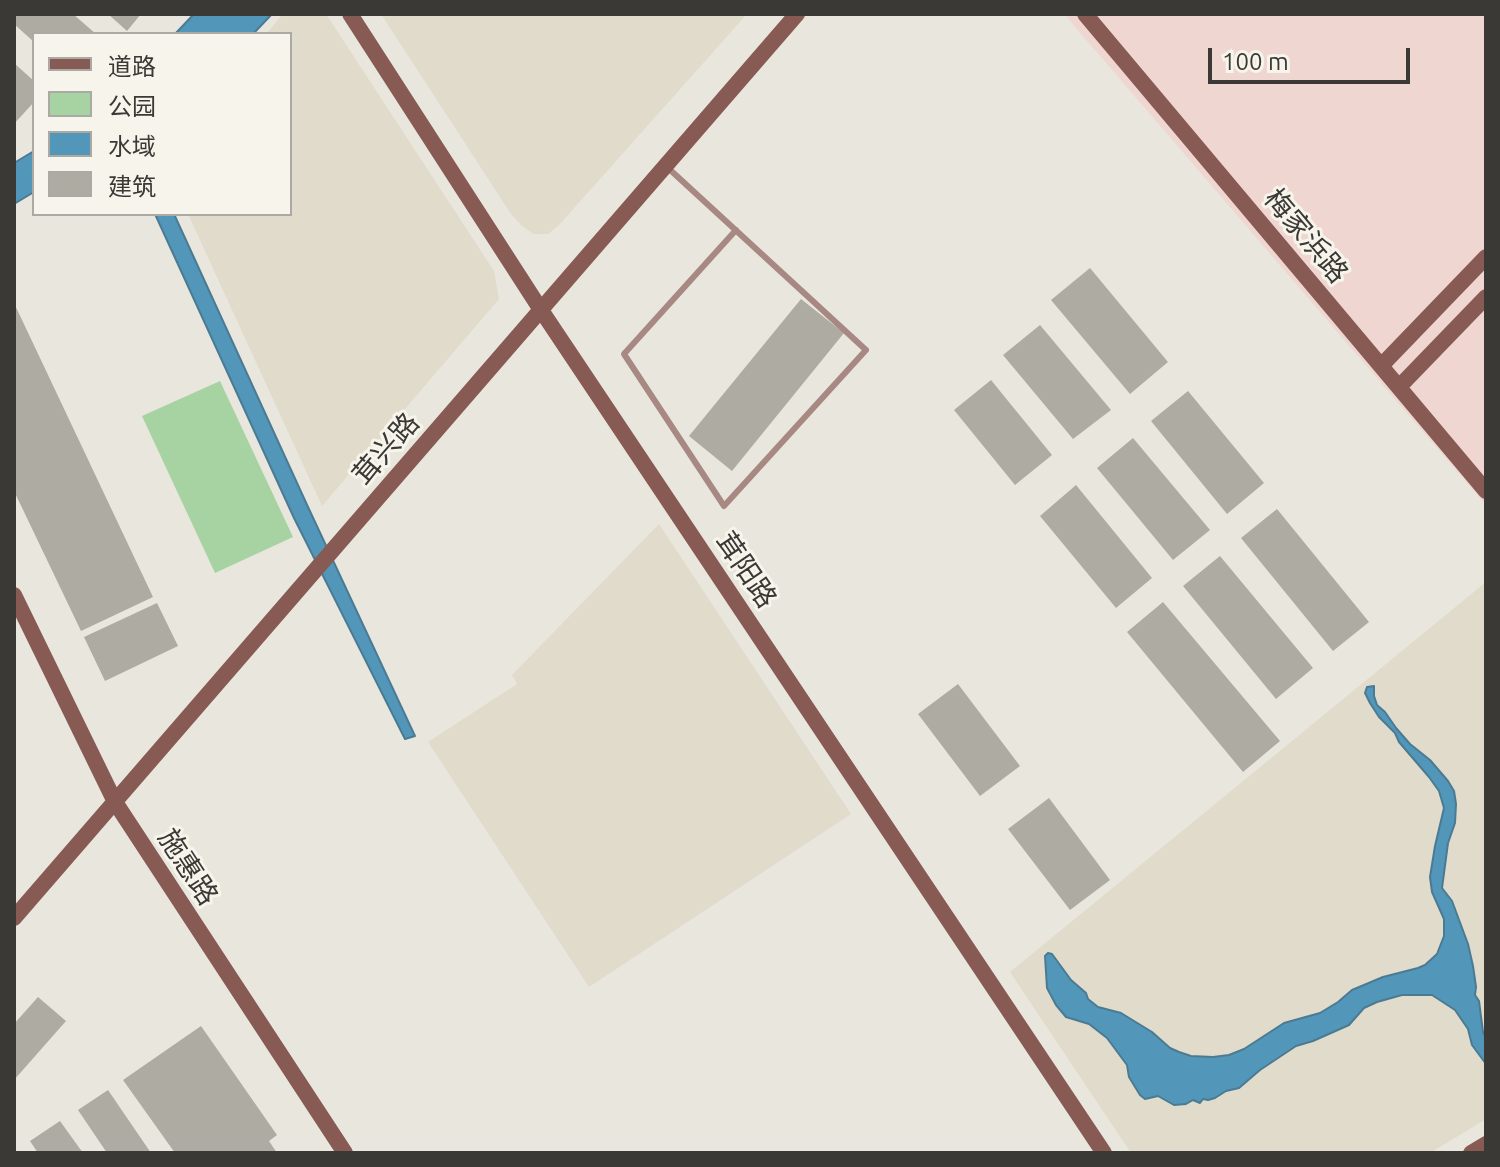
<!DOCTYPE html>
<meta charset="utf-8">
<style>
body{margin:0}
#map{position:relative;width:1500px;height:1167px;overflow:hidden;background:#e9e6de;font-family:Ubuntu,"Noto Sans SC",sans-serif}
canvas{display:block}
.frame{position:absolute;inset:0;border:16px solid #3a3936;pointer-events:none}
.legend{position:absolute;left:32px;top:32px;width:260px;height:184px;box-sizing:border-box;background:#f7f4eb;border:2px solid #aba9a3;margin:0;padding:10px 14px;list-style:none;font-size:24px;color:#3a3936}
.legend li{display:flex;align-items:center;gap:16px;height:40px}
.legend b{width:40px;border:2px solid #aba9a3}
.scale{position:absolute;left:1208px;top:48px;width:202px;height:36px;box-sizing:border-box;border:4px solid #3a3936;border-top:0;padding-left:10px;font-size:24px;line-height:28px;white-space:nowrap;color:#3a3936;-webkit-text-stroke:6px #f7f4eb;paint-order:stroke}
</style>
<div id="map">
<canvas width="1500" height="1167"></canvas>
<div class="frame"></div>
<ul class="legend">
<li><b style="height:10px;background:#875b53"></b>道路</li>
<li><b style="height:22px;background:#a7d3a2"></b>公园</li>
<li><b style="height:22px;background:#5297ba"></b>水域</li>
<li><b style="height:22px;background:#aeaba3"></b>建筑</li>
</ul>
<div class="scale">100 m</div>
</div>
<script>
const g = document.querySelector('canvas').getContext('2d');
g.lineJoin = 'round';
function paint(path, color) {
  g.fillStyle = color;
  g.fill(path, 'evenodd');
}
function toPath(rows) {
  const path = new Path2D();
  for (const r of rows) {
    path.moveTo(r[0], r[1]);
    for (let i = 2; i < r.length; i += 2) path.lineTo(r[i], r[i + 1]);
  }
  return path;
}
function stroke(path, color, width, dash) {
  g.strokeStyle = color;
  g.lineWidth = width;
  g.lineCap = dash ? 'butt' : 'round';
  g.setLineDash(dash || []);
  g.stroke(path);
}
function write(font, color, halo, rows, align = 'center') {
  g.font = font + ' Ubuntu,"Noto Sans SC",sans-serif';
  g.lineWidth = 6;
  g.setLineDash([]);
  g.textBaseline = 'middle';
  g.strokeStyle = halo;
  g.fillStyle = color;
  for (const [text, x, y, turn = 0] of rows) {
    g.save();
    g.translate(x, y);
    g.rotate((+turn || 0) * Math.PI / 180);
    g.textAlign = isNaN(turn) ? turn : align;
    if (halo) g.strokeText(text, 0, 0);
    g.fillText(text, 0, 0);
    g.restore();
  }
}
const commercial = toPath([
 [1064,14,1486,14,1486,505]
]);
const built = toPath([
 [283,14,326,14,494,271,499,299,322,506,188,214,290,214,290,34,266,34],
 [381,14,747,14,559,225,548,234,534,234,522,226,511,214],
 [659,524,851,814,589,987,428,742,517,684,512,675],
 [1486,582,1486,1119,1430,1153,1131,1153,1010,972]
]);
const green = toPath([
 [220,381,293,537,215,573,142,416]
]);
const water = toPath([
 [194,14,272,14,253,34,175,34,194,14],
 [34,151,34,192,14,204,14,163,34,151],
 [155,214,174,214,308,507,415,736,405,739,294,518,155,214],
 [1374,686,1374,696,1377,705,1385,712,1396,728,1410,744,1430,760,1448,781,1454,791,1456,804,1455,823,1448,843,1442,888,1452,901,1468,944,1473,966,1476,987,1475,995,1479,1001,1483,1032,1486,1038,1486,1064,1472,1045,1468,1029,1455,1010,1432,995,1402,995,1377,1002,1364,1008,1349,1025,1313,1041,1296,1046,1260,1070,1239,1088,1226,1091,1215,1098,1208,1100,1203,1099,1200,1103,1193,1100,1186,1104,1174,1105,1158,1096,1145,1099,1140,1095,1129,1077,1127,1065,1107,1038,1089,1024,1066,1017,1056,1005,1047,988,1045,956,1048,953,1052,954,1071,980,1086,993,1088,999,1098,1007,1121,1013,1152,1032,1170,1048,1179,1052,1191,1056,1213,1057,1229,1055,1244,1049,1284,1023,1320,1013,1338,1002,1352,990,1383,977,1418,968,1425,965,1437,954,1444,936,1444,919,1432,892,1430,877,1435,846,1444,808,1439,791,1429,777,1399,742,1395,733,1379,717,1370,703,1365,693,1367,687,1374,686]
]);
const building = toPath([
 [14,14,73,14,96,34,34,34,34,42,14,24],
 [108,14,141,14,127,31],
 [14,63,34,81,34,102,14,124],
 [1090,268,1168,362,1130,394,1051,300],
 [801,299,844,333,732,471,689,436],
 [14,303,153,597,81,631,14,491],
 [1040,325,1111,410,1073,439,1003,355],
 [991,380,1052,455,1015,485,954,410],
 [1188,391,1264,483,1227,514,1151,421],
 [1133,438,1210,530,1173,560,1097,468],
 [1076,485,1152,578,1116,608,1040,516],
 [1277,509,1369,622,1333,651,1241,538],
 [1220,556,1313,668,1276,699,1183,586],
 [1163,602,1280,741,1243,772,1127,632],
 [157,603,178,646,105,681,84,637],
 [958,684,1020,766,980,796,918,714],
 [1049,798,1110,880,1070,910,1008,829],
 [38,997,66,1021,14,1080,14,1024],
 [201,1026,277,1135,269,1141,277,1153,175,1153,123,1080],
 [108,1090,151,1153,107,1153,78,1110],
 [60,1121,83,1153,38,1153,30,1141]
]);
const lane = toPath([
 [667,167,866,350,724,506,624,354,736,230]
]);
const secondary = toPath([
 [350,14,541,310,1104,1153],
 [1085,14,1486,491],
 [1381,366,1486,257],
 [1399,387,1486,297],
 [14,595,115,802,345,1153],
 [14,918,797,14],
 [1471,1153,1486,1144]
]);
const streetNames = [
 ["梅家浜路",1306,236,50],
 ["茸兴路",386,449,-49],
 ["茸阳路",746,570,56],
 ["施惠路",188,867,57]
];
paint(commercial, '#f0d6d1');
paint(built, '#e0dbcb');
paint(green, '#a7d3a2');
paint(water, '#5297ba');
stroke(water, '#4b7b92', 2);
paint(building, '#aeaba3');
stroke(lane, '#a88882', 6);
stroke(secondary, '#875b53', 16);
write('28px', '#3a3936', '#f7f4eb', streetNames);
</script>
